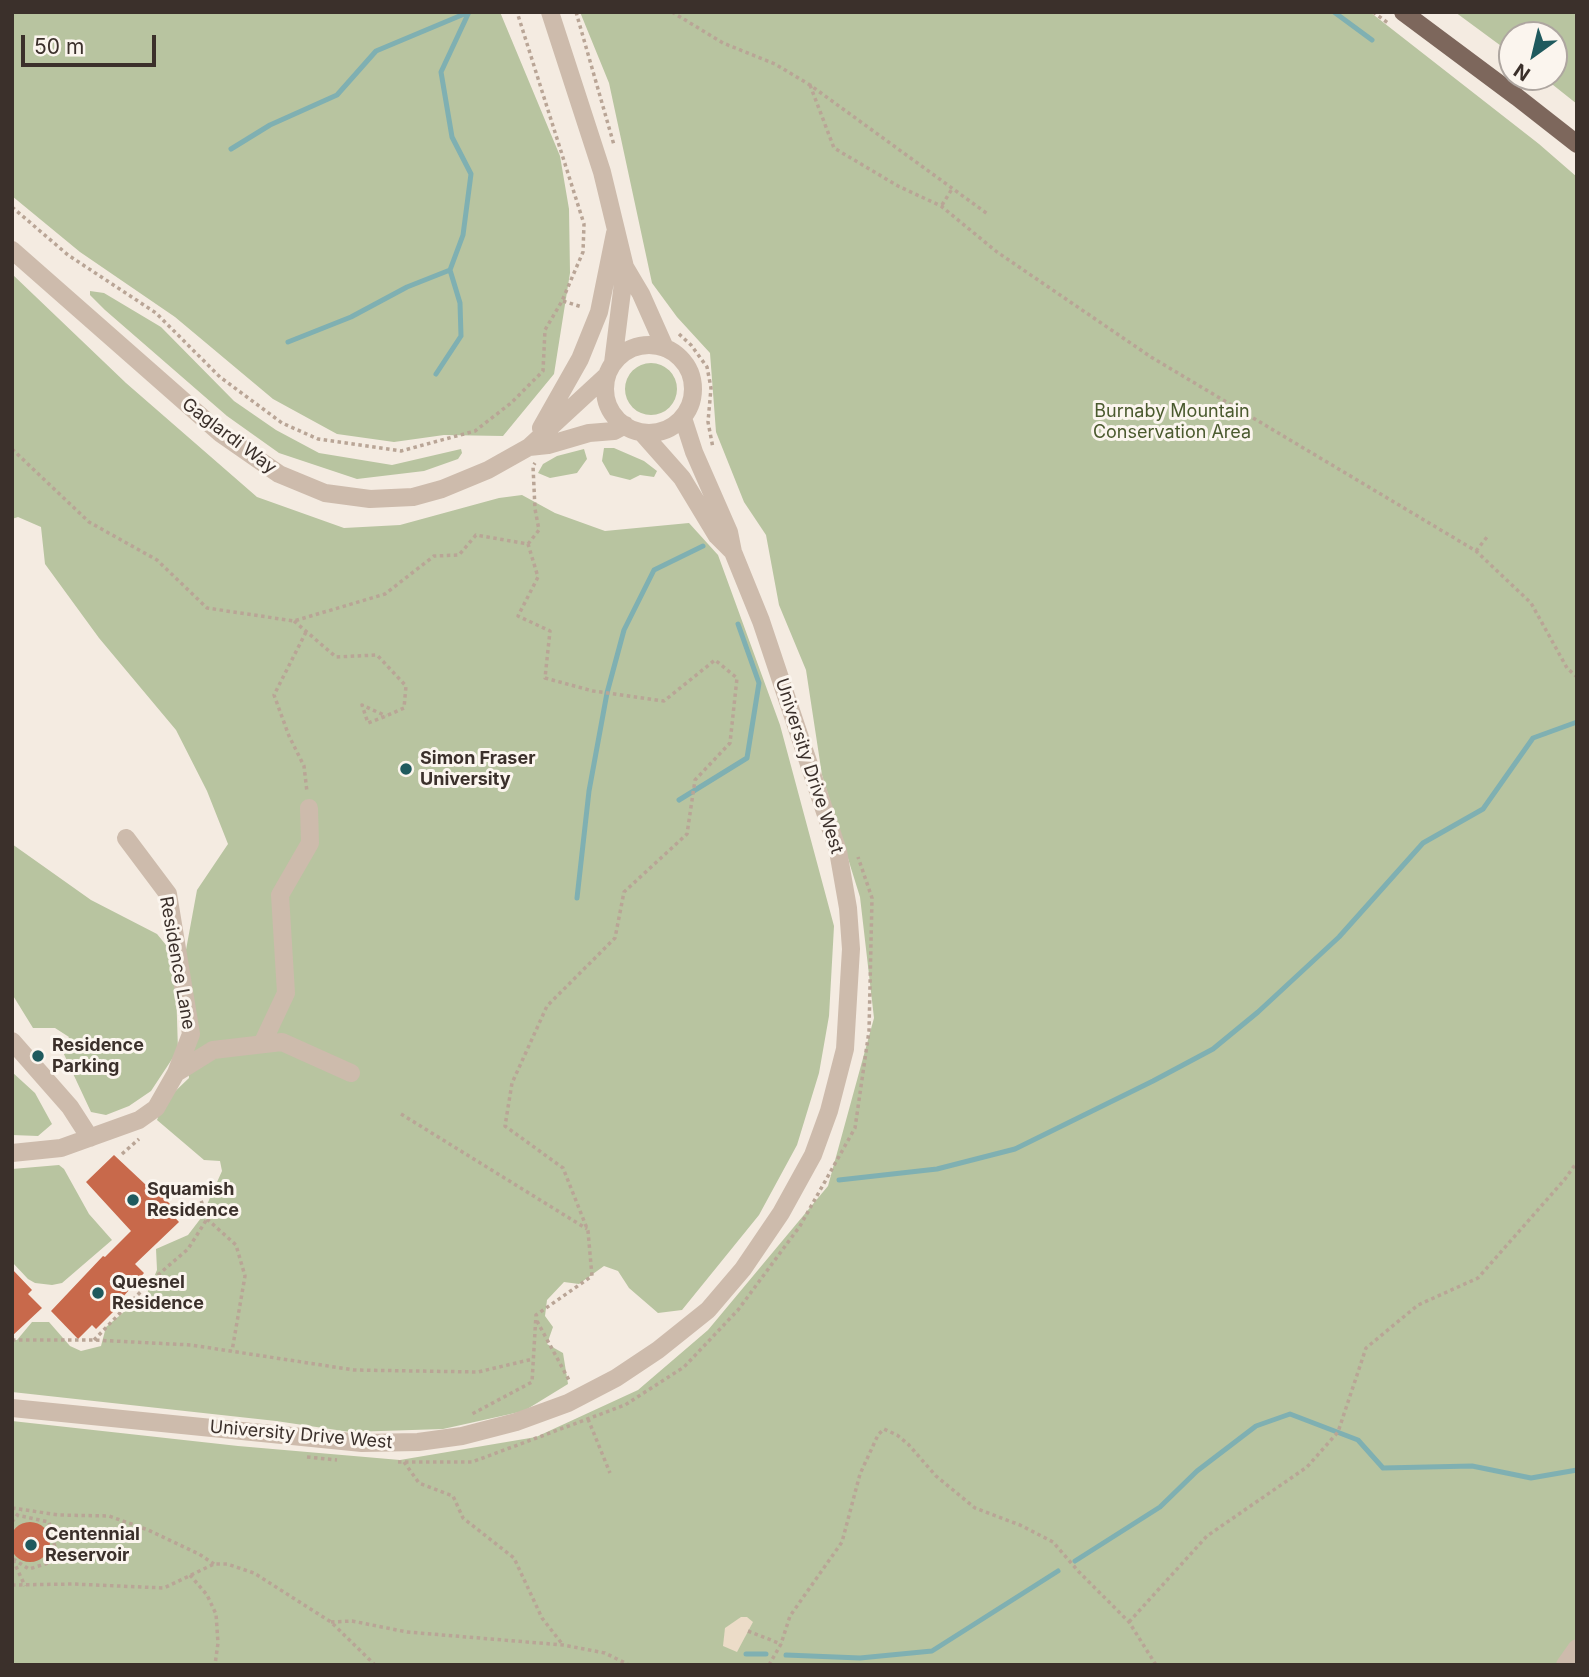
<!DOCTYPE html>
<style>
body{margin:0}
#map{position:relative;width:1589px;height:1677px;overflow:hidden;background:#f4ebe1;font-family:Inter,sans-serif}
canvas{display:block}
.frame{position:absolute;inset:0;border:14px solid #3b302b;pointer-events:none}
.north{position:absolute;left:1498px;top:21px;width:70px;height:70px;box-sizing:border-box;background:#fbf5ee;border:2px solid #aea6a0;border-radius:50%;rotate:214deg;font-size:19px;font-weight:700;line-height:28px;text-align:center;color:#3b302b}
.north::after{content:'';display:block;margin:auto;width:24px;height:32px;background:#1f5a5e;clip-path:polygon(50% 0,100% 100%,50% 72%,0 100%)}
.scale{position:absolute;left:21px;top:35px;width:135px;height:32px;box-sizing:border-box;border:4px solid #3b302b;border-top:0;padding-left:9px;font-size:21px;line-height:24px;white-space:nowrap;color:#3b302b;-webkit-text-stroke:5px #fbf5ee;paint-order:stroke}
</style>
<div id="map">
<canvas width="1589" height="1677"></canvas>
<div class="frame"></div>
<div class="north">N</div>
<div class="scale">50 m</div>
</div>
<script>
const g = document.querySelector('canvas').getContext('2d');
g.lineJoin = 'round';
function paint(path, color) {
  g.fillStyle = color;
  g.fill(path, 'evenodd');
}
function toPath(rows) {
  const path = new Path2D();
  for (const r of rows) {
    if (r.length === 3) {
      path.moveTo(r[0] + r[2], r[1]);
      path.arc(r[0], r[1], r[2], 0, 2 * Math.PI);
      continue;
    }
    path.moveTo(r[0], r[1]);
    for (let i = 2; i < r.length; i += 2) path.lineTo(r[i], r[i + 1]);
  }
  return path;
}
function stroke(path, color, width, dash) {
  g.strokeStyle = color;
  g.lineWidth = width;
  g.lineCap = dash ? 'butt' : 'round';
  g.setLineDash(dash || []);
  g.stroke(path);
}
function write(font, color, halo, rows, align = 'center') {
  g.font = font + ' Inter,sans-serif';
  g.lineWidth = 6;
  g.setLineDash([]);
  g.textBaseline = 'middle';
  g.strokeStyle = halo;
  g.fillStyle = color;
  for (const [text, x, y, turn = 0] of rows) {
    g.save();
    g.translate(x, y);
    g.rotate((+turn || 0) * Math.PI / 180);
    g.textAlign = isNaN(turn) ? turn : align;
    if (halo) g.strokeText(text, 0, 0);
    g.fillText(text, 0, 0);
    g.restore();
  }
}
const green = toPath([
 [12,12,500,12,560,156,569,209,570,273,554,374,503,436,444,435,394,442,337,434,273,399,175,317,80,252,12,196],
 [580,12,1370,12,1539,144,1577,177,1577,1665,12,1665,12,1421,238,1446,400,1460,536,1437,638,1390,708,1330,828,1186,874,1018,860,897,822,775,806,670,779,605,766,535,744,502,716,432,710,353,677,317,652,283,609,83],
 [1455,12,1577,12,1577,104,1543,77,1554,77,1554,35,1512,35,1512,54],
 [12,274,126,383,257,497,344,528,400,525,499,498,522,495,555,513,605,531,689,523,718,555,780,725,834,926,829,1016,819,1073,797,1145,759,1215,682,1310,658,1313,629,1288,618,1271,604,1266,579,1284,564,1282,547,1300,545,1316,553,1327,547,1344,563,1353,568,1384,524,1411,443,1429,350,1432,276,1421,12,1392,12,1340,17,1340,32,1322,49,1322,70,1346,81,1351,101,1346,106,1327,131,1306,146,1296,157,1270,156,1249,188,1235,201,1218,222,1171,220,1161,204,1160,157,1120,164,1102,189,1078,181,977,197,890,228,844,207,791,176,730,99,638,45,564,41,527,18,517,12,519],
 [90,291,104,293,161,327,234,401,276,430,319,453,392,465,461,449,462,453,458,459,424,471,357,479,279,453,227,416,105,310,90,295],
 [651,389,26],
 [604,448,614,448,644,461,657,471,654,477,640,475,630,480,610,475,602,461],
 [584,449,587,459,577,473,550,478,538,473,543,464,557,456],
 [12,844,91,900,157,934,175,956,178,1050,151,1091,129,1106,106,1115,91,1112,62,1050,69,1037,55,1028,33,1028,12,994],
 [12,1072,35,1093,52,1124,38,1136,12,1135],
 [59,1165,64,1169,89,1214,112,1240,62,1283,52,1285,35,1283,28,1279,12,1262,12,1169]
]);
const plaza = toPath([
 [741,1617,747,1617,753,1622,737,1652,723,1646,725,1628]
]);
const stream = toPath([
 [1334,12,1372,40],
 [231,149,270,125,337,95,376,51,469,12],
 [288,342,351,317,407,287,450,270],
 [436,374,461,336,460,303,450,270,463,235,471,174,452,137,441,72,469,12],
 [679,800,747,758,759,683,738,624],
 [577,898,589,791,607,693,624,630,654,570,703,546],
 [839,1180,937,1169,1015,1149,1153,1081,1213,1049,1258,1012,1339,937,1423,843,1483,809,1533,738,1577,722],
 [1075,1561,1160,1507,1197,1471,1256,1426,1290,1414,1358,1440,1383,1468,1472,1466,1531,1478,1577,1470],
 [746,1654,766,1654],
 [786,1655,860,1658,932,1651,1058,1571]
]);
const building = toPath([
 [114,1155,146,1185,149,1183,170,1204,166,1208,179,1222,135,1264,144,1273,115,1306,117,1308,96,1329,92,1325,78,1339,51,1311,103,1256,105,1257,131,1231,86,1182],
 [12,1269,32,1290,28,1294,42,1308,12,1336],
 [30,1542,20]
]);
const path = toPath([
 [576,12,614,145],
 [672,12,723,43,775,64,810,85,989,215],
 [1373,12,1388,23],
 [810,85,834,148,898,186,941,206,997,252,1151,357,1476,551,1531,603,1567,668,1577,677],
 [942,205,952,189],
 [12,207,68,255,156,313,220,377,282,423,318,439,401,451,475,431,511,403,543,371,545,330,562,301,583,252,584,224,517,12],
 [563,301,582,307],
 [679,334,691,345,707,367,711,388,708,422,713,448],
 [12,449,89,522,157,560,207,608,294,621,385,594,434,556,459,555,476,535,528,544,538,577,518,616,550,631,545,678,593,691,664,701,715,660,737,678,730,743,695,780,687,834,624,892,615,938,547,1006,512,1083,505,1126,563,1168,588,1231,592,1276,536,1315,532,1382,472,1414],
 [528,544,539,530,535,509,533,466,535,463],
 [1476,551,1487,537],
 [294,621,336,657,377,655,406,686,404,708,386,716,368,723,362,705,386,716],
 [306,632,274,695,289,736,304,766,307,792],
 [401,1114,587,1229],
 [122,1154,139,1139],
 [207,1219,236,1245,245,1276,232,1351],
 [537,1321,570,1382],
 [12,1340,94,1340,191,1345,354,1370,478,1372,533,1359],
 [94,1340,152,1280,188,1249,207,1219,200,1197],
 [588,1419,610,1473],
 [307,1457,337,1460],
 [398,1462,472,1462,625,1405,684,1367,738,1310,800,1226,855,1128,869,1031,872,898,858,857],
 [404,1462,419,1483,453,1496,463,1518,514,1558,542,1618,563,1645],
 [12,1508,59,1515,109,1516,148,1530,199,1554,214,1564],
 [12,1522,21,1510],
 [13,1559,29,1569,58,1560,49,1522,17,1515],
 [13,1560,25,1586],
 [190,1575,207,1595,216,1614,218,1643,215,1665],
 [12,1585,73,1584,164,1588,214,1564,227,1564,254,1573,331,1622,375,1665],
 [331,1622,352,1621,407,1632,563,1645,605,1653,629,1665],
 [1129,1622,1207,1536,1307,1467,1338,1432,1366,1348,1418,1305,1478,1278,1565,1179,1577,1162],
 [748,1631,781,1644],
 [769,1665,781,1644,790,1616,842,1542,860,1474,878,1435,884,1429,897,1435,908,1444,936,1476,975,1508,1020,1525,1053,1542,1079,1572,1129,1622,1156,1665]
]);
const minor = toPath([
 [550,12,602,172,625,267,641,294,665,348],
 [12,250,220,433,279,474,325,493,370,499,413,497,442,489,488,470,529,447,606,376],
 [649,389,44],
 [613,363,625,267],
 [541,428,580,359,599,312,615,233],
 [643,434,682,478,717,536,733,552],
 [529,447,548,445,589,433,614,431,625,425],
 [12,1041,70,1107,90,1138],
 [262,1044,286,993,280,895,310,843,309,808],
 [176,1073,213,1050,282,1042,351,1073],
 [12,1153,61,1148,139,1120,156,1108,176,1073,191,1034,168,894,126,838],
 [12,1408,362,1443,418,1442,462,1436,516,1422,568,1403,616,1378,658,1350,708,1310,743,1269,781,1213,813,1155,829,1111,845,1049,851,949,848,908,838,851,761,621,733,552,729,532,694,452,683,418],
 [1565,1665,1577,1648]
]);
const major = toPath([
 [1403,12,1517,97,1577,144]
]);
const markers = [
 [406,769,7,"#1f5a5e"],
 [38,1056,7,"#1f5a5e"],
 [133,1200,7,"#1f5a5e"],
 [98,1293,7,"#1f5a5e"],
 [31,1545,7,"#1f5a5e"]
];
const parkNames = [
 ["Burnaby Mountain",1172,412],
 ["Conservation Area",1172,433]
];
const streetNames = [
 ["Gaglardi Way",229,436,37],
 ["University Drive West",809,766,72],
 ["Residence Lane",177,963,80],
 ["University Drive West",301,1435,5]
];
const poiNames = [
 ["Simon Fraser",420,759],
 ["University",420,780],
 ["Residence",52,1046],
 ["Parking",52,1067],
 ["Squamish",147,1190],
 ["Residence",147,1211],
 ["Quesnel",112,1283],
 ["Residence",112,1304],
 ["Centennial",45,1535],
 ["Reservoir",45,1556]
];
paint(green, '#b8c4a0');
paint(plaza, '#ecdcc8');
stroke(stream, '#7fb0b2', 5);
paint(building, '#c8694b');
stroke(path, '#b9a596', 3.5, [3.5, 3.5]);
stroke(minor, '#cdbbac', 18);
stroke(major, '#7d675c', 18);
for (const [x, y, r, color] of markers) {
  const dot = new Path2D();
  dot.arc(x, y, r, 0, 2 * Math.PI);
  g.fillStyle = color;
  g.fill(dot);
  stroke(dot, '#fbf5ee', 2.5);
}
write('18px', '#4a5a2e', '#fbf5ee', parkNames);
write('18px', '#3b302b', '#fbf5ee', streetNames);
write('bold 18px', '#3b302b', '#fbf5ee', poiNames, 'left');
</script>
